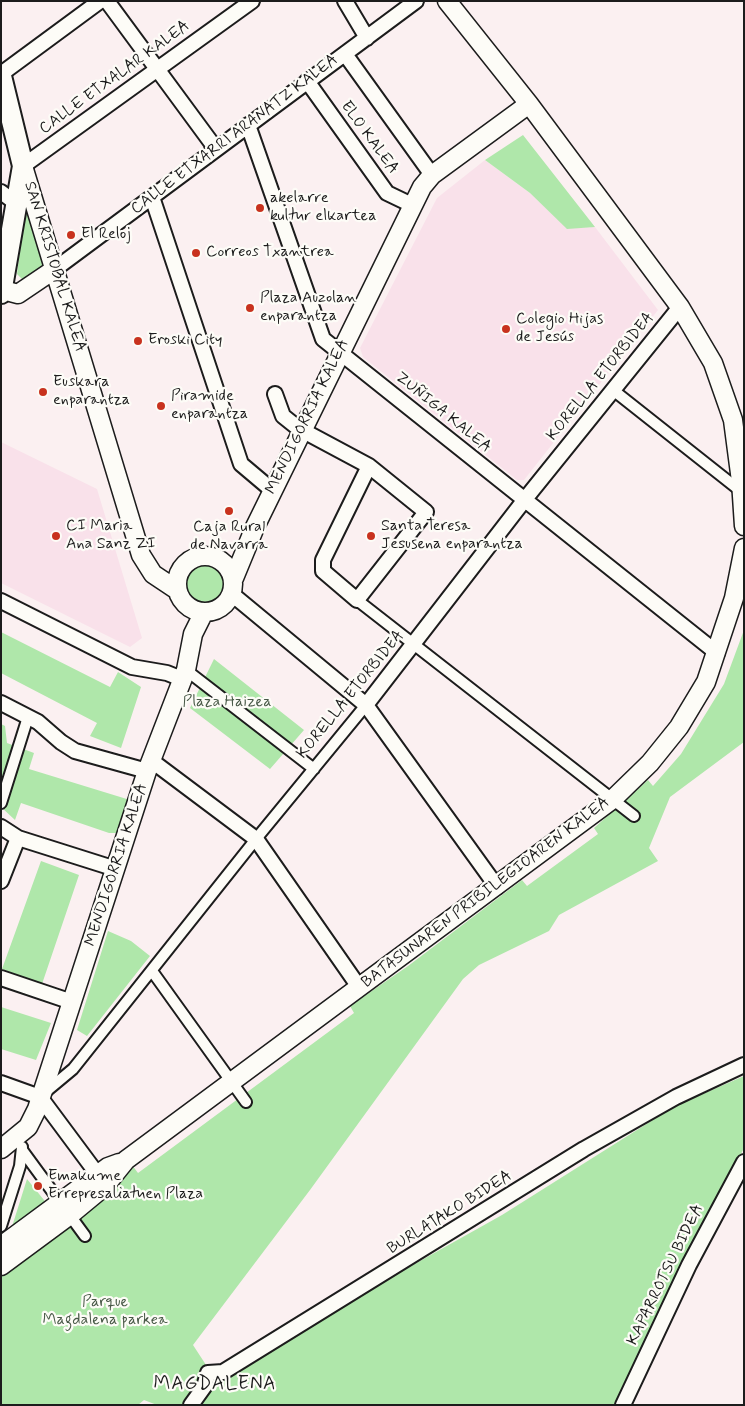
<!DOCTYPE html>
<meta charset="utf-8">
<style>
body{margin:0}
#map{position:relative;width:745px;height:1406px;overflow:hidden;background:#fbf0f1;font-family:Mynerve,sans-serif}
canvas{display:block}
.frame{position:absolute;inset:0;border:2px solid #1c1c1c;pointer-events:none}
</style>
<div id="map">
<canvas width="745" height="1406"></canvas>
<div class="frame"></div>
</div>
<script>
const g = document.querySelector('canvas').getContext('2d');
g.lineJoin = 'round';
function paint(path, color) {
  g.fillStyle = color;
  g.fill(path, 'evenodd');
}
function toPath(rows) {
  const path = new Path2D();
  for (const r of rows) {
    if (r.length === 3) {
      path.moveTo(r[0] + r[2], r[1]);
      path.arc(r[0], r[1], r[2], 0, 2 * Math.PI);
      continue;
    }
    path.moveTo(r[0], r[1]);
    for (let i = 2; i < r.length; i += 2) path.lineTo(r[i], r[i + 1]);
  }
  return path;
}
function stroke(path, color, width, dash) {
  g.strokeStyle = color;
  g.lineWidth = width;
  g.lineCap = dash ? 'butt' : 'round';
  g.setLineDash(dash || []);
  g.stroke(path);
}
function write(font, color, halo, rows, align = 'center') {
  g.font = font + ' Mynerve,sans-serif';
  g.lineWidth = 4.5;
  g.setLineDash([]);
  g.textBaseline = 'middle';
  g.strokeStyle = halo;
  g.fillStyle = color;
  for (const [text, x, y, turn = 0] of rows) {
    g.save();
    g.translate(x, y);
    g.rotate((+turn || 0) * Math.PI / 180);
    g.textAlign = isNaN(turn) ? turn : align;
    if (halo) g.strokeText(text, 0, 0);
    g.fillText(text, 0, 0);
    g.restore();
  }
}
const built = toPath([
 [485,160,530,193,567,228,595,227,658,310,524,480,517,480,363,357,360,348,437,198],
 [1,442,97,489,142,638,130,647,1,583]
]);
const green = toPath([
 [523,135,595,227,567,229,530,193,485,160],
 [26,201,45,265,23,280,17,274],
 [205,583,19],
 [744,630,744,742,670,797,649,848,658,861,559,915,549,931,479,965,463,979,310,1190,193,1345,208,1368,215,1372,242,1370,395,1275,502,1215,675,1106,744,1076,744,1148,614,1405,157,1405,144,1400,138,1405,1,1405,1,1273,132,1165,138,1173,354,1013,350,1006,408,966,522,880,527,886,598,834,594,828,648,780,653,786,681,754,724,684],
 [1,632,110,687,118,672,141,687,121,748,90,736,97,723,1,673],
 [214,659,304,730,270,769,190,708],
 [1,724,5,726,7,743,34,753,29,769,130,800,117,833,109,833,21,803,15,820,1,807],
 [41,861,79,875,42,984,2,969],
 [108,931,131,941,150,956,87,1036,77,1030],
 [1,1007,51,1023,36,1060,1,1049],
 [27,1179,48,1205,10,1233]
]);
const pedestrian = toPath([
 [613,390,742,492],
 [357,600,634,816],
 [186,670,314,769],
 [1,803,28,717],
 [152,971,246,1102],
 [43,1094,73,1069,256,839,366,705],
 [22,1150,85,1236],
 [1,1226,20,1166,22,1147]
]);
const minor = toPath([
 [107,1,216,149],
 [345,1,367,38],
 [345,54,432,175],
 [1,74,100,1],
 [307,81,387,193,412,205],
 [248,125,323,339,717,653],
 [23,166,252,1],
 [1,192,17,204],
 [152,197,241,464,273,491],
 [55,269,416,1],
 [275,394,283,416,298,428,369,466,426,512,357,600,323,571,323,560,369,466],
 [233,595,366,705,497,887],
 [1,601,132,667,167,673,182,679],
 [1,703,38,722,61,742,75,751,147,771],
 [366,705,526,498,680,307],
 [152,761,256,839,359,987],
 [1,827,18,838,116,869],
 [1,881,18,838],
 [1,978,72,1002],
 [1,1083,40,1097,98,1175],
 [191,1405,204,1387,208,1373,223,1372,584,1149,676,1097,744,1065],
 [623,1405,689,1265,744,1162]
]);
const tertiary = toPath([
 [447,1,529,104,680,307,713,363,733,420,741,481,744,526],
 [23,166,141,555,153,574,177,590],
 [3,290,18,294,55,269],
 [205,584,28],
 [234,578,255,527,422,187,432,175,529,104],
 [1,1149,28,1127,37,1109,147,771,186,670,193,634,204,612],
 [1,1246,108,1167,119,1163],
 [1,1266,70,1215,105,1186,126,1160,613,799,650,763,679,727,706,682,734,598,744,548]
]);
const secondary = toPath([
 [1,76,23,166,1,293]
]);
const markers = [
 [260,208,5,"#c8321e"],
 [71,235,5,"#c8321e"],
 [196,253,5,"#c8321e"],
 [250,308,5,"#c8321e"],
 [506,329,5,"#c8321e"],
 [138,341,5,"#c8321e"],
 [43,392,5,"#c8321e"],
 [161,406,5,"#c8321e"],
 [229,511,5,"#c8321e"],
 [56,536,5,"#c8321e"],
 [371,536,5,"#c8321e"],
 [38,1186,5,"#c8321e"]
];
const streetNames = [
 ["CALLE ETXALAR KALEA",115,78,-36],
 ["CALLE ETXARRI ARANATZ KALEA",235,135,-37],
 ["ELO KALEA",369,138,54],
 ["SAN KRISTOBAL KALEA",54,267,73],
 ["KORELLA ETORBIDEA",601,377,-51],
 ["ZUÑIGA KALEA",443,413,39],
 ["MENDIGORRIA KALEA",308,417,-64],
 ["KORELLA ETORBIDEA",351,695,-51],
 ["MENDIGORRIA KALEA",117,865,-72],
 ["BATASUNAREN PRIBILEGIOAREN KALEA",486,893,-37],
 ["BURLATAKO BIDEA",450,1213,-32],
 ["KAPARROTSU BIDEA",666,1275,-64]
];
const poiNames = [
 ["akelarre",270,199],
 ["kultur elkartea",270,217],
 ["El Reloj",81,235],
 ["Correos Txantrea",206,253],
 ["Plaza Auzolan",260,299],
 ["enparantza",260,317],
 ["Colegio Hijas",516,320],
 ["de Jesús",516,338],
 ["Eroski City",148,341],
 ["Euskara",53,383],
 ["enparantza",53,401],
 ["Piramide",171,397],
 ["enparantza",171,415],
 ["CI Maria",66,527],
 ["Ana Sanz ZI",66,545],
 ["Santa Teresa",381,527],
 ["Jesusena enparantza",381,545],
 ["Caja Rural",229,528,"center"],
 ["de Navarra",229,546,"center"],
 ["Emakume",48,1177],
 ["Errepresaliatuen Plaza",48,1195]
];
const parkNames = [
 ["Plaza Haizea",227,703],
 ["Parque",105,1303],
 ["Magdalena parkea",105,1321]
];
const quarterNames = [
 ["MAGDALENA",215,1385]
];
paint(built, '#f9e1ea');
paint(green, '#afe7aa');
stroke(pedestrian, '#1c1c1c', 14);
stroke(minor, '#1c1c1c', 18);
stroke(tertiary, '#1c1c1c', 21);
stroke(secondary, '#1c1c1c', 24);
stroke(pedestrian, '#fdfcf7', 10);
stroke(minor, '#fdfcf7', 14);
stroke(tertiary, '#fdfcf7', 18);
stroke(secondary, '#fdfcf7', 20);
for (const [x, y, r, color] of markers) {
  const dot = new Path2D();
  dot.arc(x, y, r, 0, 2 * Math.PI);
  g.fillStyle = color;
  g.fill(dot);
  stroke(dot, '#fdfcf7', 2);
}
write('16px', '#1c1c1c', '#fdfcf7', streetNames);
write('16px', '#1c1c1c', '#fdfcf7', poiNames, 'left');
write('16px', '#485947', '#fdfcf7', parkNames);
g.letterSpacing = '1px';
write('19px', '#1c1c1c', '#fdfcf7', quarterNames);
g.letterSpacing = '0px';
</script>
